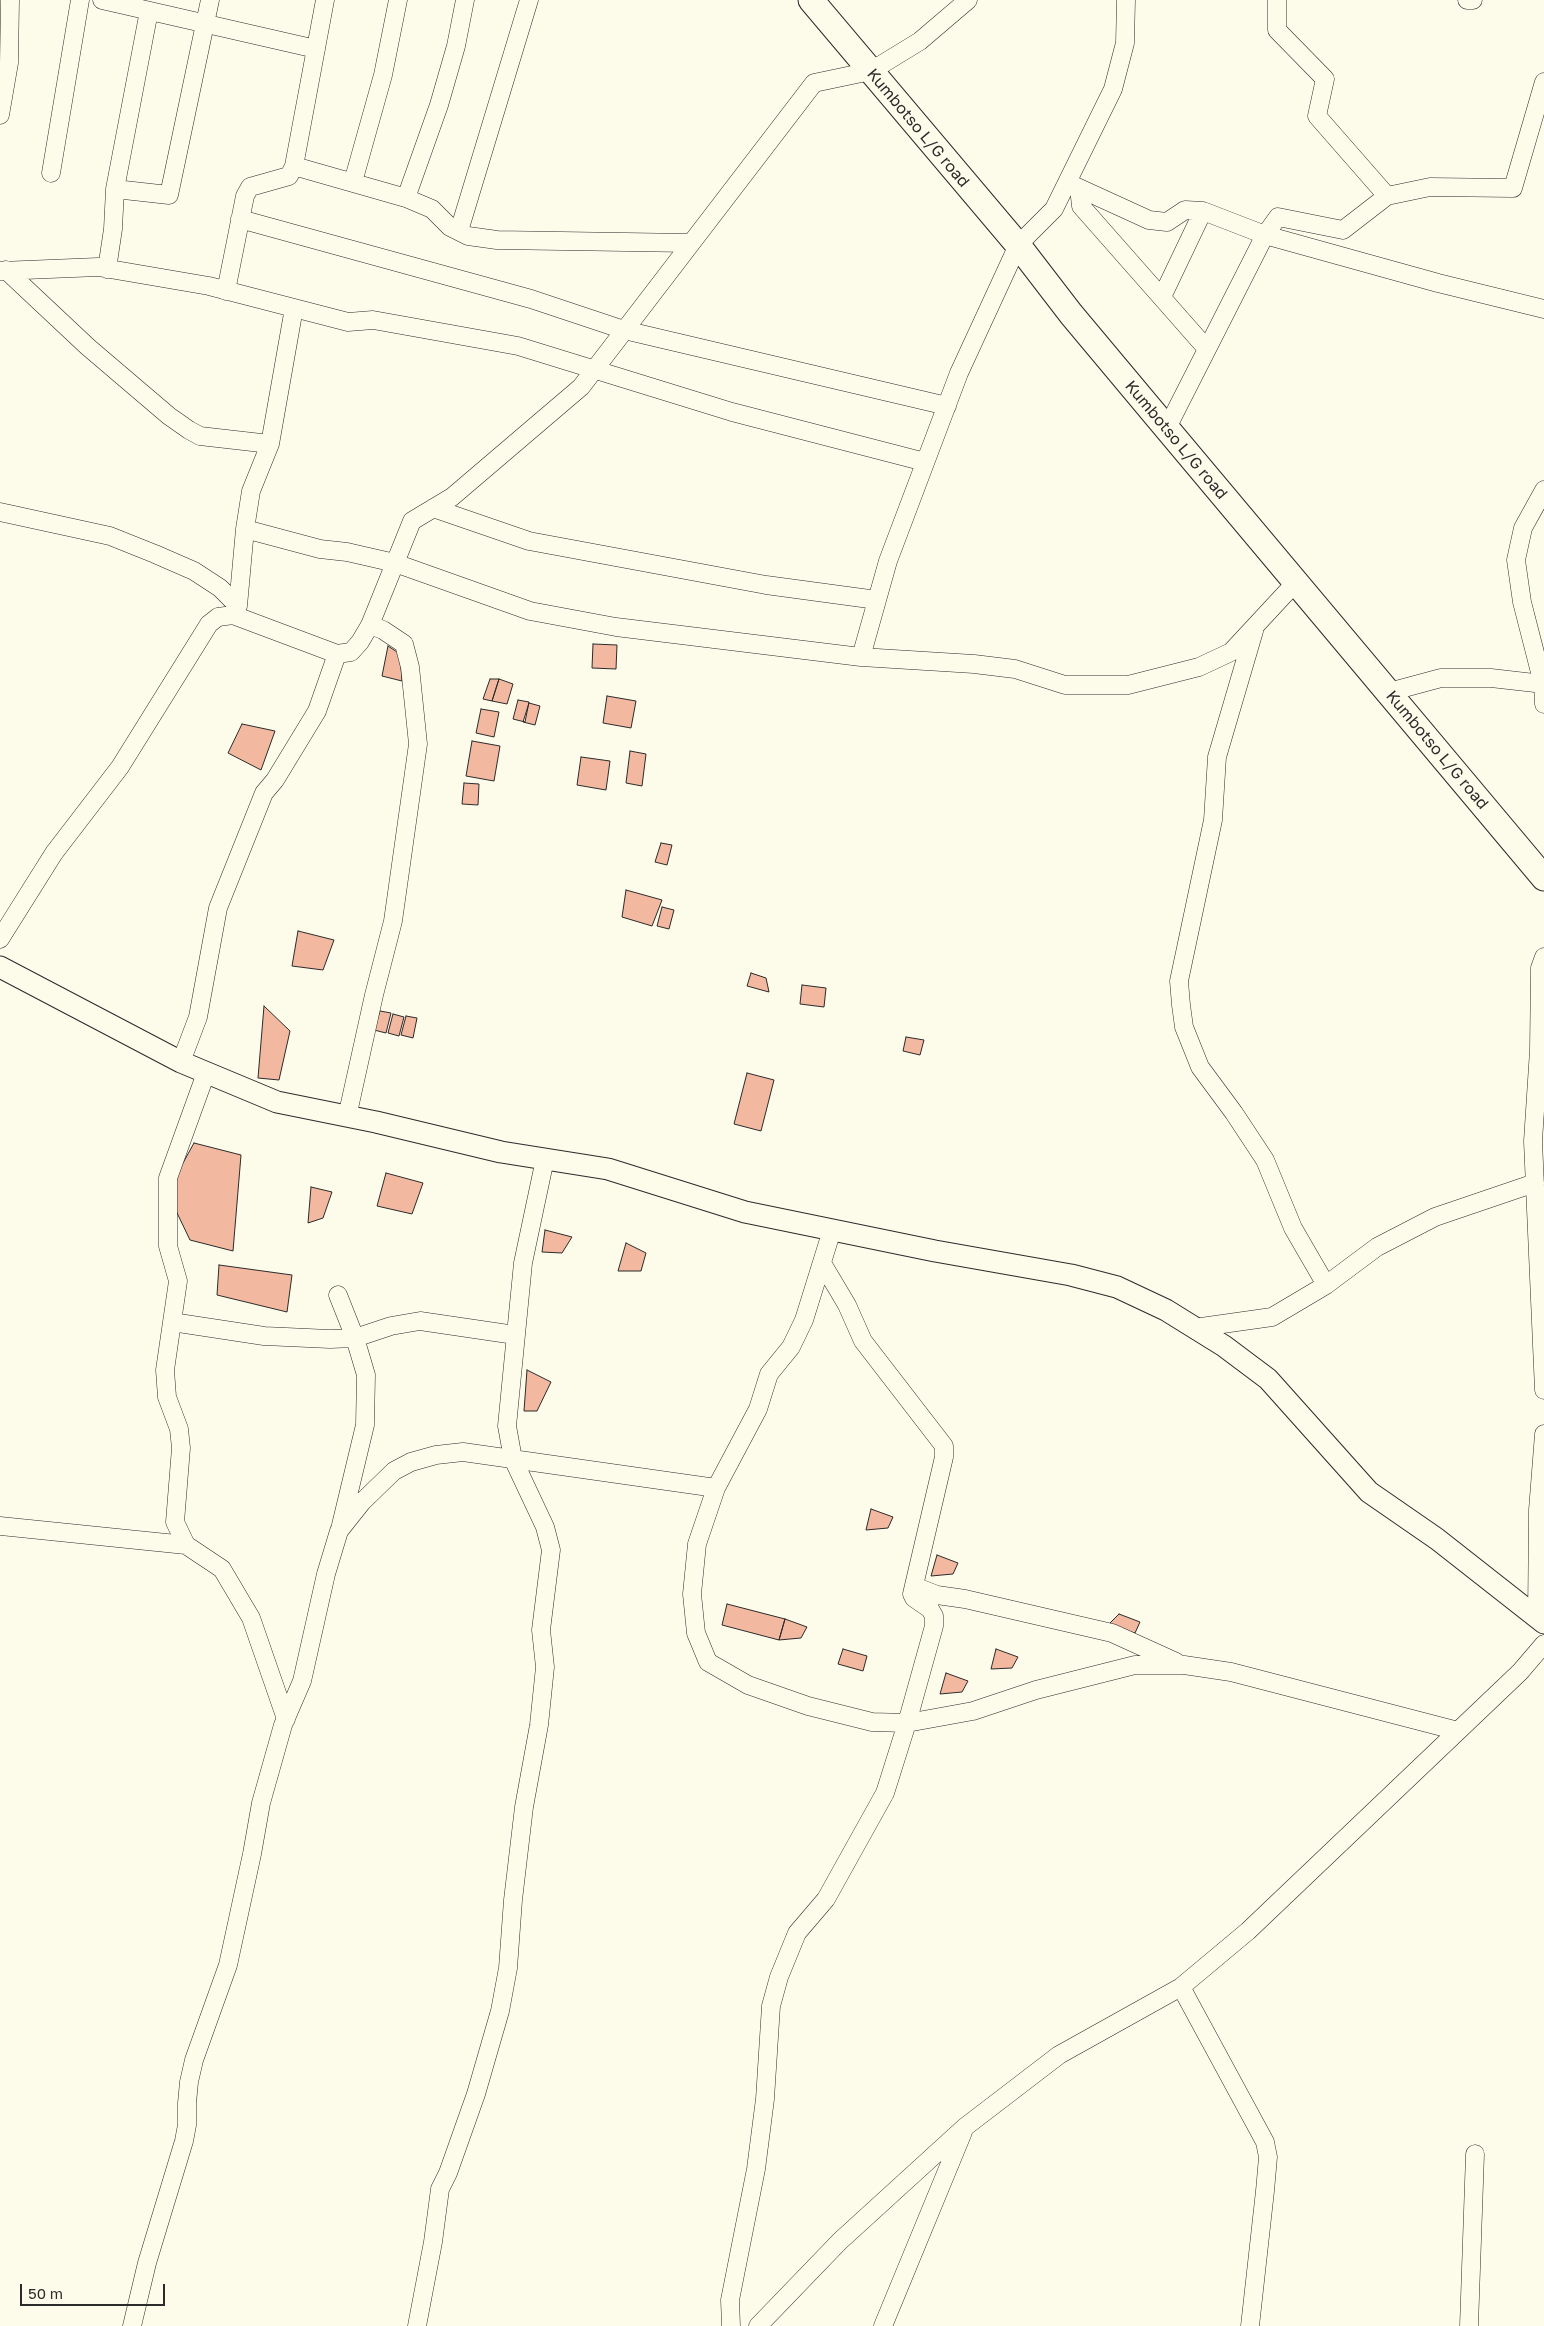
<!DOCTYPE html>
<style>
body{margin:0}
#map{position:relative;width:1544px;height:2326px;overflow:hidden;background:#fdfbea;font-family:"Golos Text",sans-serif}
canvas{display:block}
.scale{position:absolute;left:20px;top:2284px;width:145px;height:22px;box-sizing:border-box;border:2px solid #2b2b2b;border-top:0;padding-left:6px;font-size:15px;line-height:18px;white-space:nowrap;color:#2b2b2b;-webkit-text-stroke:4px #fdfbea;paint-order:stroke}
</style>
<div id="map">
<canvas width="1544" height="2326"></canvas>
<div class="scale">50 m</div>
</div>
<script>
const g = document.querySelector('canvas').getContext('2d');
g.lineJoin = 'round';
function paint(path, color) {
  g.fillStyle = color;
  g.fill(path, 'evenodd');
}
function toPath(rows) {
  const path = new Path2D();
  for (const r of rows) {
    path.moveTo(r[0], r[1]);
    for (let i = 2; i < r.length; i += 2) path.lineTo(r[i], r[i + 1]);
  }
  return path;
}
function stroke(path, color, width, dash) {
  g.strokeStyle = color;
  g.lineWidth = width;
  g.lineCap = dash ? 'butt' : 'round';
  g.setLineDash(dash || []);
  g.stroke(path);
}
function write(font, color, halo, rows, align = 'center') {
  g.font = font + ' "Golos Text",sans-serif';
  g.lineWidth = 4;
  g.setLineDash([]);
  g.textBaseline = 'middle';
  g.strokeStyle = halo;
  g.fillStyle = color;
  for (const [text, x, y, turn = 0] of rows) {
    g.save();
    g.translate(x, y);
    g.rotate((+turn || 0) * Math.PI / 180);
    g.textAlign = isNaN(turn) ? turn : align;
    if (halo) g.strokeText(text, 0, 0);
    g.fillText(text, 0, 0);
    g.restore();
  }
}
const building = toPath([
 [593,644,617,645,616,669,592,668,593,644],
 [388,646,400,654,402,681,382,676,388,646],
 [490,679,499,679,492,701,483,699,490,679],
 [499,679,513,684,507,704,492,701,499,679],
 [607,696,636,701,631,728,603,723,607,696],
 [518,700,529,702,525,722,513,719,518,700],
 [529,703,540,706,535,725,523,722,529,703],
 [481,709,499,712,494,737,476,733,481,709],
 [242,724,275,731,261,770,228,753,242,724],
 [472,741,500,746,494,781,466,776,472,741],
 [630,751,646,754,642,786,626,783,630,751],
 [581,757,610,761,606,790,577,785,581,757],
 [464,783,479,784,478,805,462,804,464,783],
 [661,843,672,845,667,865,655,862,661,843],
 [626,890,662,900,652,926,622,917,626,890],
 [662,907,674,910,669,929,657,926,662,907],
 [298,931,334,940,323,970,292,966,298,931],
 [751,973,766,978,769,992,747,986,751,973],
 [802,985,826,988,824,1007,800,1004,802,985],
 [264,1006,290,1031,279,1080,258,1078,264,1006],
 [380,1011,391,1013,386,1033,374,1030,380,1011],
 [393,1014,404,1017,399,1036,388,1033,393,1014],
 [406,1016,417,1018,413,1038,401,1035,406,1016],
 [906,1037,924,1040,920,1055,903,1051,906,1037],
 [747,1073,774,1080,761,1131,734,1124,747,1073],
 [194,1143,241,1155,233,1251,190,1240,167,1192,194,1143],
 [386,1173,423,1183,412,1214,377,1206,386,1173],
 [311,1187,332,1192,323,1218,308,1223,311,1187],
 [545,1230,572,1237,562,1253,542,1252,545,1230],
 [626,1243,646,1253,641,1271,618,1271,626,1243],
 [219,1265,292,1275,287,1312,217,1295,219,1265],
 [527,1370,551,1382,537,1411,524,1411,527,1370],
 [871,1509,893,1517,888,1528,866,1530,871,1509],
 [937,1555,958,1563,953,1574,931,1576,937,1555],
 [727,1604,785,1619,779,1640,722,1625,727,1604],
 [1119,1614,1140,1622,1135,1633,1107,1626,1119,1614],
 [785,1619,807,1627,801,1638,779,1640,785,1619],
 [843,1649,867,1656,863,1671,838,1664,843,1649],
 [996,1649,1018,1657,1012,1668,991,1669,996,1649],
 [946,1673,968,1681,962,1692,940,1694,946,1673]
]);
const minor = toPath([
 [102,0,316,49],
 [1467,0,1473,0],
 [0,115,9,63,10,0],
 [294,166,406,198,432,209,450,227,468,236,497,240,690,243],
 [51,173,80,0],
 [353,182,383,75,398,0],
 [1068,183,1149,220,1167,222,1185,210,1203,211,1265,235,1438,283,1544,309],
 [1079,188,1081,206,1207,349],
 [115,189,149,11],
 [1387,196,1430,187,1513,188,1544,82],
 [406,198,439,105,456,46,465,0],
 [240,219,531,299,624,330,947,406],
 [459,231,529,0],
 [107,269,113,229,115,189,169,195,210,0],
 [6,270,88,347,169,416,189,430,200,436,270,444],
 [0,271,98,267,209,286,348,322,373,320,518,346,732,412,925,462],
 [226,291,245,196,250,187,289,176,294,166,325,0],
 [1162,297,1203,211],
 [1167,428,1265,235,1278,217,1343,230,1387,196,1317,116,1325,79,1277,30,1277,0],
 [1544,490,1523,528,1516,560,1522,602,1543,684,1544,704],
 [433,508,529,541,766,585,877,600],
 [0,512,110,536,155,554,194,571,220,588,238,606],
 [245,529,320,549,347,552,395,563,530,611,616,627,861,657,974,664,1015,669,1065,685,1128,685,1199,667,1231,652,1296,582],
 [233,615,238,606,245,529,251,491,270,444,294,308],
 [1254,631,1217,757,1213,820,1179,981,1181,1005,1184,1027,1200,1067,1234,1113,1265,1160,1293,1228,1326,1285],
 [861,657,888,561,959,373,1018,245,1054,209,1113,89,1125,43,1126,0],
 [1389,692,1441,678,1491,678,1544,684],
 [0,939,54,853,120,767,209,624,218,617,233,615,337,654,351,652,360,642,370,625,412,521,452,497,581,387,814,83,871,71,920,41,968,0],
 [1544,957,1540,968,1539,1050,1533,1141,1544,1390],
 [181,1062,198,1017,218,908,264,793,275,780,317,711,337,654],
 [206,1073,168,1178,168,1246,178,1281,165,1370,167,1397,179,1429,181,1448,175,1522,186,1545,222,1569,251,1618,286,1719],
 [347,1117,374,995,393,921,418,744,410,667,404,644,383,630,370,625],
 [832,1230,804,1320,791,1347,769,1374,758,1409,716,1488,697,1544,692,1594,696,1633,708,1662,748,1685,808,1706,872,1722,907,1723,973,1711,1036,1690,1135,1665,1184,1665,1231,1672,1458,1731],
 [338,1295,355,1338,366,1375,365,1425,341,1525],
 [172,1322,264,1336,330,1339,355,1338,391,1326,420,1321,515,1335],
 [1194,1328,1272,1317,1326,1285,1377,1247,1435,1217,1535,1183],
 [0,1526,186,1545],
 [914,1586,937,1595,965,1599,1112,1633,1176,1662],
 [1537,1617,1538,1510,1544,1434],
 [1181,1987,1265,2142,1268,2157,1265,2191,1250,2326],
 [132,2326,147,2263,184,2141,187,2125,187,2103,189,2082,194,2060,228,1965,252,1854,261,1803,283,1725,302,1681,326,1574,339,1531,362,1502,394,1471,411,1462,436,1455,463,1452,716,1488],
 [417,2326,433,2242,440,2189,448,2173,476,2094,500,2011,508,1968,513,1900,524,1807,539,1725,545,1667,541,1630,551,1550,545,1527,513,1459,507,1426,523,1263,545,1159],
 [731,2326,730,2300,756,2169,765,2099,771,2006,779,1977,797,1933,826,1899,885,1793,907,1723,934,1626,934,1616,930,1609,914,1598,912,1594,944,1457,944,1446,863,1341,847,1305,822,1263],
 [758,2326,840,2241,965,2127,1059,2055,1181,1987,1248,1931,1520,1672,1544,1644],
 [883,2326,963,2132],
 [1469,2326,1475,2154]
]);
const tertiary = toPath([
 [0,967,181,1062,277,1102,376,1122,501,1152,608,1169,745,1212,935,1251,1071,1275,1117,1287,1166,1310,1224,1346,1268,1379,1369,1492,1437,1539,1544,1623]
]);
const secondary = toPath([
 [811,0,1018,245,1071,314,1153,412,1544,878]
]);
const streetNames = [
 ["Kumbotso L/G road",918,128,50],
 ["Kumbotso L/G road",1176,440,50],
 ["Kumbotso L/G road",1437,750,50]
];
paint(building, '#f2b8a0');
stroke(building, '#2b2b2b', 1);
stroke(minor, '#2b2b2b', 19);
stroke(tertiary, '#2b2b2b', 23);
stroke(secondary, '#2b2b2b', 27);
stroke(minor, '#fdfbea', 18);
stroke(tertiary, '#fdfbea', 21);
stroke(secondary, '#fdfbea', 25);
write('16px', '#2b2b2b', '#fdfbea', streetNames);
</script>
